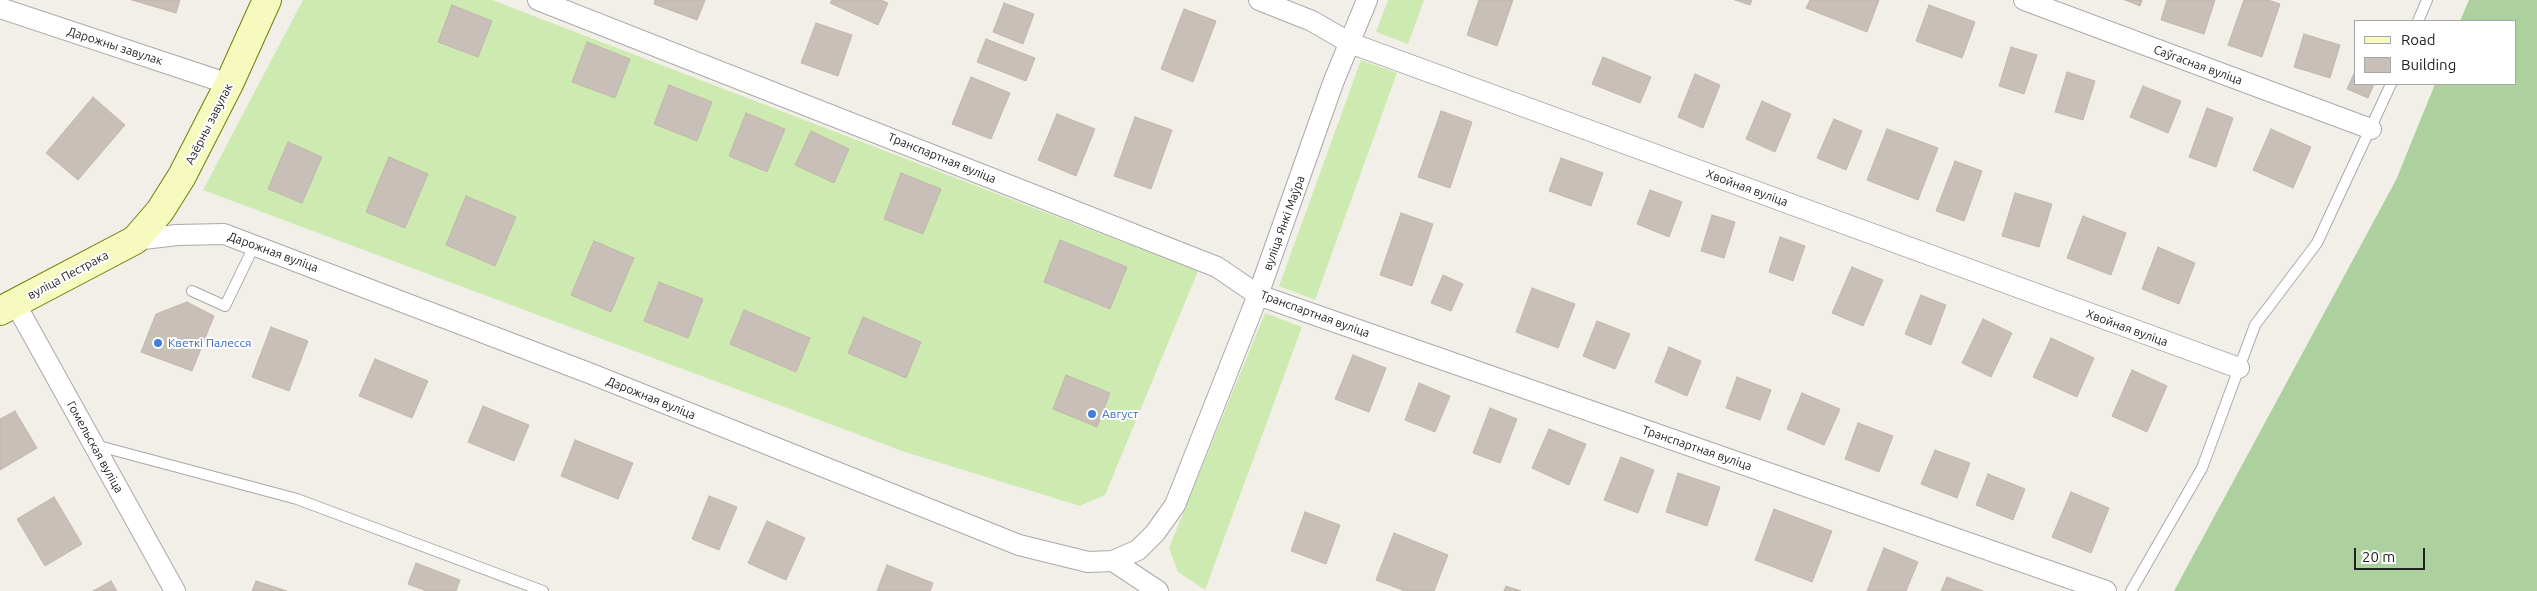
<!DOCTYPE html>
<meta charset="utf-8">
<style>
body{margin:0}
#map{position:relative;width:2537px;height:591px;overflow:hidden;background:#f2efe9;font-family:Ubuntu,sans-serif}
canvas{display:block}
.legend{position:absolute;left:2354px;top:20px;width:162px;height:65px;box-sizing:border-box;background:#fff;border:1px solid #a7a7a7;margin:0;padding:6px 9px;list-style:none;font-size:15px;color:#222}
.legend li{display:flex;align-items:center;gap:10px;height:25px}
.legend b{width:25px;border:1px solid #a7a7a7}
.scale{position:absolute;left:2354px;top:548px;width:71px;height:22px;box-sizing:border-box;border:2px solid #222;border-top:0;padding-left:6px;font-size:15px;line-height:18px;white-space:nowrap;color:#222;-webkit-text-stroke:4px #fff;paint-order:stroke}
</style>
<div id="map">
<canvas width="2537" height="591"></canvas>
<ul class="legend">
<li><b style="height:6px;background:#f7fabf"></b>Road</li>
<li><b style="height:14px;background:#c7bfb8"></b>Building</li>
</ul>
<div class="scale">20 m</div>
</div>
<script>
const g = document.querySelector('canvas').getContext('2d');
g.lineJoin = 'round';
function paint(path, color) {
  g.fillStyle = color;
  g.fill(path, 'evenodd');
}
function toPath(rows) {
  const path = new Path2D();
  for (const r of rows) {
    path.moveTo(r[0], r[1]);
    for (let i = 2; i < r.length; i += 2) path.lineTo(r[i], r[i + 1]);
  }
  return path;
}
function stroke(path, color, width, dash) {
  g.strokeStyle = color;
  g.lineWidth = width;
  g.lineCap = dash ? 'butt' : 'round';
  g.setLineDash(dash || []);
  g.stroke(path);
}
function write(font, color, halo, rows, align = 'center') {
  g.font = font + ' Ubuntu,sans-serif';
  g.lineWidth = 4;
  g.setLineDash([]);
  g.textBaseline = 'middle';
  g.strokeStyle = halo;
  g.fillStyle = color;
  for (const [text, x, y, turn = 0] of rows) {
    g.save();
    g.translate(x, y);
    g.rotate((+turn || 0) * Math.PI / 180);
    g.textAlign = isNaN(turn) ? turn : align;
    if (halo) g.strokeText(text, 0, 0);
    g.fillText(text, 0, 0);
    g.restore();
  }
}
const grass = toPath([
 [303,0,492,0,1198,271,1105,495,1080,506,905,452,203,190],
 [1388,0,1424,0,1408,44,1376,32],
 [1361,60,1397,73,1315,300,1279,286],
 [1265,313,1302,327,1205,590,1178,572,1169,548]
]);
const forest = toPath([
 [2469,0,2537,0,2537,591,2174,591,2396,180,2435,84,2516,84,2516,21,2460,21]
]);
const building = toPath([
 [132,0,180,0,176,13,132,0],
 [655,0,705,0,697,20,654,4,655,0],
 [832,0,881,0,888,3,878,25,830,3,832,0],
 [1479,0,1513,0,1497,46,1467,35,1479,0],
 [1735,0,1752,0,1750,5,1735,0],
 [1810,0,1879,0,1867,32,1806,8,1810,0],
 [2125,0,2142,0,2140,6,2125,0],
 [2167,0,2215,0,2204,34,2161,20,2167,0],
 [2244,0,2268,0,2280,4,2262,57,2228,45,2244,0],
 [1004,3,1034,14,1023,44,993,32,1004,3],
 [452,5,492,21,478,57,438,42,452,5],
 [1929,5,1975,22,1962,58,1916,41,1929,5],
 [1184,9,1216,21,1193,82,1161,69,1184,9],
 [816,23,852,35,838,76,801,63,816,23],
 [2304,34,2340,45,2330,78,2294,67,2304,34],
 [986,39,1035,58,1026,81,977,62,986,39],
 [587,42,630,59,615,98,572,82,587,42],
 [2011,47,2037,55,2024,94,1999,86,2011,47],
 [1603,57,1651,77,1640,103,1592,84,1603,57],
 [2356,69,2356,84,2374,84,2368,98,2347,89,2356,69],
 [2067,72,2095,81,2083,120,2055,112,2067,72],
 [1695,74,1720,85,1703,128,1678,117,1695,74],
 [971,77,1010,93,991,139,952,124,971,77],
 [669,85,712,102,697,141,654,124,669,85],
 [2143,86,2181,101,2168,133,2130,117,2143,86],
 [93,97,125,125,78,180,46,153,93,97],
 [1762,101,1791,114,1775,152,1746,139,1762,101],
 [2207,108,2233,118,2216,167,2189,157,2207,108],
 [1441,111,1472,122,1450,188,1418,177,1441,111],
 [746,113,785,129,767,172,729,156,746,113],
 [1057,114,1095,129,1076,176,1038,160,1057,114],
 [1135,117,1172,130,1151,189,1114,176,1135,117],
 [1834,119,1862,131,1846,170,1817,158,1834,119],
 [1887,129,1938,148,1918,200,1867,180,1887,129],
 [2271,129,2311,147,2293,188,2253,170,2271,129],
 [811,131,849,149,834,183,795,165,811,131],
 [288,142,322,157,302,203,268,189,288,142],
 [389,157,428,174,405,228,366,212,389,157],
 [1561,158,1603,173,1591,206,1549,191,1561,158],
 [1955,161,1982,171,1964,221,1936,211,1955,161],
 [901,173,941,189,923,234,884,219,901,173],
 [1650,190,1682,202,1669,237,1637,224,1650,190],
 [2015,193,2052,204,2039,247,2002,236,2015,193],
 [466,196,516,217,495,266,446,245,466,196],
 [1401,213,1433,224,1412,286,1380,275,1401,213],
 [1712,215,1735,222,1724,258,1701,251,1712,215],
 [2083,216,2126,233,2111,275,2067,258,2083,216],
 [1780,237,1805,246,1793,281,1769,272,1780,237],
 [1060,240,1127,267,1110,309,1044,282,1060,240],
 [594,241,634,258,611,312,571,295,594,241],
 [2158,247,2195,263,2179,304,2142,289,2158,247],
 [1852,267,1883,280,1863,326,1832,313,1852,267],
 [1443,275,1463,284,1451,311,1431,303,1443,275],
 [659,282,703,299,688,338,644,321,659,282],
 [1532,288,1575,304,1558,348,1516,332,1532,288],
 [1921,295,1946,305,1931,345,1905,334,1921,295],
 [187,302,214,316,192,371,141,352,156,314,187,302],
 [744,310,810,338,796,372,730,344,744,310],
 [863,317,921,342,906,378,848,353,863,317],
 [1983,319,2012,333,1991,377,1962,363,1983,319],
 [1597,321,1630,334,1615,369,1583,356,1597,321],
 [271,327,308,341,289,391,252,377,271,327],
 [2051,338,2094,358,2077,397,2033,377,2051,338],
 [1669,347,1701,361,1687,396,1655,382,1669,347],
 [1353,355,1386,368,1369,412,1335,399,1353,355],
 [375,359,428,381,412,418,359,396,375,359],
 [2132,370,2167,386,2147,432,2112,416,2132,370],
 [1066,375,1110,393,1097,427,1053,409,1066,375],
 [1737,377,1771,390,1760,420,1726,408,1737,377],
 [1419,383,1450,396,1435,432,1405,420,1419,383],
 [1802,393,1840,409,1824,445,1787,429,1802,393],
 [483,406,529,425,514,461,468,442,483,406],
 [1490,408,1517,419,1500,463,1473,453,1490,408],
 [15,411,37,448,0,470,0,419,15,411],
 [1858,423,1893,436,1879,472,1845,459,1858,423],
 [1549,429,1586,444,1569,485,1532,468,1549,429],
 [575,440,633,463,618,499,561,476,575,440],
 [1935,450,1970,463,1957,498,1921,484,1935,450],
 [1621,457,1654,470,1638,513,1604,500,1621,457],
 [1678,473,1720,487,1707,526,1666,512,1678,473],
 [1988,474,2025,489,2013,520,1976,505,1988,474],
 [2071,492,2109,508,2091,553,2052,537,2071,492],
 [709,496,737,507,719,550,692,539,709,496],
 [54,497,82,544,45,566,17,519,54,497],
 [1774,509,1832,531,1812,582,1755,560,1774,509],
 [1305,512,1340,525,1326,564,1291,551,1305,512],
 [767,521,805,538,786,580,748,563,767,521],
 [1394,533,1448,555,1434,591,1405,591,1376,580,1394,533],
 [1884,548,1918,562,1906,591,1867,591,1884,548],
 [416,563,460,580,456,591,426,591,408,584,416,563],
 [887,565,933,583,930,591,877,591,887,565],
 [1947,577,1983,591,1941,591,1947,577],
 [111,581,117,591,93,591,111,581],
 [256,581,287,591,252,591,256,581],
 [1506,586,1521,591,1504,591,1506,586]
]);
const lane = toPath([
 [2418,21,2427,0],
 [192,291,225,306,255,244],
 [95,445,297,499,543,591],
 [2131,591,2202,468,2255,325,2317,243,2391,84]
]);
const street = toPath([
 [538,0,1217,267,1258,295,2106,591],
 [1259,0,1312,21,1350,43,2239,368],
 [2024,0,2371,129],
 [0,8,229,84],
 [135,240,177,235,224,234,589,373,1019,545,1088,562,1113,561,1158,591],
 [15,303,175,591],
 [1113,561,1138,550,1155,533,1175,505,1258,295,1333,83,1367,0]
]);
const secondary = toPath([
 [0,311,135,240,160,211,182,176,229,84,267,0]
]);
const markers = [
 [158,343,5,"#3f7fe0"],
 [1092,414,5,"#3f7fe0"]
];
const streetNames = [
 ["Дарожны завулак",115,46,18],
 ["Саўгасная вуліца",2198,65,20],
 ["Азёрны завулак",209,124,-63],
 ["Транспартная вуліца",942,158,22],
 ["Хвойная вуліца",1747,188,20],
 ["вуліца Янкі Маўра",1284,223,-70],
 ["Дарожная вуліца",273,252,20],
 ["вуліца Пестрака",68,275,-28],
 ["Транспартная вуліца",1315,314,20],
 ["Хвойная вуліца",2127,328,20],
 ["Дарожная вуліца",651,398,22],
 ["Гомельская вуліца",95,447,61],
 ["Транспартная вуліца",1697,448,19]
];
const shopNames = [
 ["Кветкі Палесся",168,343],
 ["Август",1102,414]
];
paint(grass, '#cdebb0');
paint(forest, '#add19e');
paint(building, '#c7bfb8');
stroke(building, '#c4b6ab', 1);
stroke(lane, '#a9a9a9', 12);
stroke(street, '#a9a9a9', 22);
stroke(secondary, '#707d05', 30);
stroke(lane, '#fff', 10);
stroke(street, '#fff', 20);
stroke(secondary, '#f7fabf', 28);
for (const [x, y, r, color] of markers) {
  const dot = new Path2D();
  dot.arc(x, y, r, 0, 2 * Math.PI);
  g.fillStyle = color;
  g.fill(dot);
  stroke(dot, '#fff', 2);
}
write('12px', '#222', '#fff', streetNames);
write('12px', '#366cbe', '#fff', shopNames, 'left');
</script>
